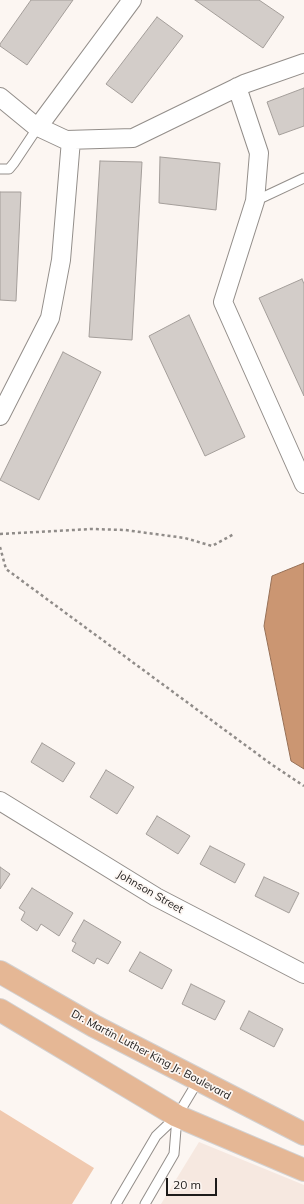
<!DOCTYPE html>
<style>
body{margin:0}
#map{position:relative;width:304px;height:1204px;overflow:hidden;background:#fcf6f2;font-family:Mulish,sans-serif}
canvas{display:block}
.scale{position:absolute;left:166px;top:1178px;width:51px;height:18px;box-sizing:border-box;border:2px solid #1d1b1a;border-top:0;padding-left:5px;font-size:12px;line-height:14px;white-space:nowrap;color:#1d1b1a;-webkit-text-stroke:3px #fcf6f2;paint-order:stroke}
</style>
<div id="map">
<canvas width="304" height="1204"></canvas>
<div class="scale">20 m</div>
</div>
<script>
const g = document.querySelector('canvas').getContext('2d');
g.lineJoin = 'round';
function paint(path, color) {
  g.fillStyle = color;
  g.fill(path, 'evenodd');
}
function toPath(rows) {
  const path = new Path2D();
  for (const r of rows) {
    path.moveTo(r[0], r[1]);
    for (let i = 2; i < r.length; i += 2) path.lineTo(r[i], r[i + 1]);
  }
  return path;
}
function stroke(path, color, width, dash) {
  g.strokeStyle = color;
  g.lineWidth = width;
  g.lineCap = dash ? 'butt' : 'round';
  g.setLineDash(dash || []);
  g.stroke(path);
}
function write(font, color, halo, rows, align = 'center') {
  g.font = font + ' Mulish,sans-serif';
  g.lineWidth = 3.5;
  g.setLineDash([]);
  g.textBaseline = 'middle';
  g.strokeStyle = halo;
  g.fillStyle = color;
  for (const [text, x, y, turn = 0] of rows) {
    g.save();
    g.translate(x, y);
    g.rotate((+turn || 0) * Math.PI / 180);
    g.textAlign = isNaN(turn) ? turn : align;
    if (halo) g.strokeText(text, 0, 0);
    g.fillText(text, 0, 0);
    g.restore();
  }
}
const built = toPath([
 [199,1142,304,1185,304,1204,161,1204]
]);
const green = toPath([
 [0,1110,94,1168,72,1204,0,1204]
]);
const water = toPath([
 [304,563,304,769,291,761,264,626,272,576,304,563]
]);
const building = toPath([
 [31,0,73,0,27,65,0,46,0,44,31,0],
 [195,0,259,0,284,17,263,48,195,0],
 [157,17,183,36,132,103,106,84,157,17],
 [304,88,304,126,279,135,267,102,304,88],
 [160,157,220,163,216,210,159,203,160,157],
 [100,161,142,162,132,340,89,337,100,161],
 [0,192,21,192,16,301,0,300,0,192],
 [302,279,304,284,304,396,259,298,302,279],
 [189,315,245,437,205,456,149,336,189,315],
 [63,352,101,372,39,500,0,480,63,352],
 [42,743,75,763,63,782,31,762,42,743],
 [106,770,134,787,117,814,90,797,106,770],
 [157,816,190,836,178,854,146,834,157,816],
 [210,846,245,864,235,883,200,864,210,846],
 [0,867,10,874,0,889,0,867],
 [264,877,299,893,289,913,255,896,264,877],
 [32,888,73,913,59,936,41,924,37,931,21,920,25,912,19,908,32,888],
 [84,920,121,942,108,964,97,958,94,964,72,951,76,943,72,941,84,920],
 [140,952,172,970,162,989,129,971,140,952],
 [191,984,225,1001,215,1020,182,1004,191,984],
 [249,1011,283,1029,274,1047,240,1029,249,1011]
]);
const path = toPath([
 [0,534,92,529,125,530,185,538,212,546,234,534],
 [0,547,6,569,271,764,304,786]
]);
const service = toPath([
 [0,169,9,169,14,163,38,127],
 [255,201,304,178],
 [116,1204,156,1136,177,1116,198,1081],
 [145,1204,174,1154,177,1117]
]);
const minor = toPath([
 [237,87,259,153,255,201,223,302,304,484],
 [0,97,34,125,66,140,133,138,244,84,304,63],
 [38,127,132,0],
 [0,416,50,318,61,260,71,140],
 [0,801,156,897,304,974]
]);
const primary = toPath([
 [0,972,94,1026,304,1134],
 [0,1010,177,1116,304,1170]
]);
const streetNames = [
 ["Johnson Street",150,892,30],
 ["Dr. Martin Luther King Jr. Boulevard",151,1055,28]
];
paint(built, '#f6e8e0');
paint(green, '#f0c9af');
paint(water, '#cb9672');
stroke(water, '#977158', 1);
paint(building, '#d3cdc9');
stroke(building, '#a49e9a', 1);
stroke(service, '#938e8a', 11);
stroke(minor, '#938e8a', 20);
stroke(primary, '#d2d1d1', 24);
stroke(path, '#908c89', 2.5, [3, 3]);
stroke(service, '#fff', 9);
stroke(minor, '#fff', 18);
stroke(primary, '#e5b795', 22);
write('11px', '#1d1b1a', '#fcf6f2', streetNames);
</script>
